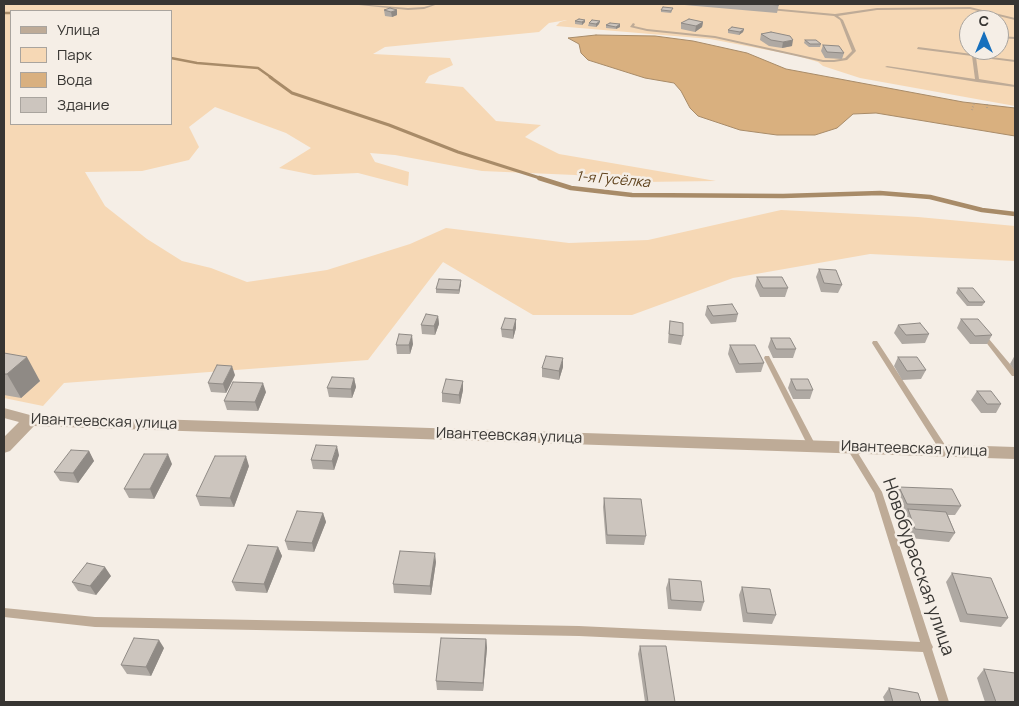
<!DOCTYPE html>
<meta charset="utf-8">
<style>
body{margin:0}
#map{position:relative;width:1019px;height:706px;overflow:hidden;background:#f5eee6;font-family:Manrope,sans-serif}
canvas{display:block}
.frame{position:absolute;inset:0;border:5px solid #373532;pointer-events:none}
.legend{position:absolute;left:10px;top:10px;width:162px;height:115px;box-sizing:border-box;background:#f5eee6;border:1px solid #a9a49e;margin:0;padding:6px 9px;list-style:none;font-size:15px;color:#373532}
.legend li{display:flex;align-items:center;gap:10px;height:25px}
.legend b{width:25px;border:1px solid #a9a49e}
.north{position:absolute;left:959px;top:10px;width:50px;height:50px;box-sizing:border-box;background:#f5eee6;border:1px solid #a9a49e;border-radius:50%;rotate:0deg;font-size:14px;font-weight:700;line-height:20px;text-align:center;color:#373532}
.north::after{content:'';display:block;margin:auto;width:18px;height:22px;background:#1770bd;clip-path:polygon(50% 0,100% 100%,50% 72%,0 100%)}
</style>
<div id="map">
<canvas width="1019" height="706"></canvas>
<div class="frame"></div>
<ul class="legend">
<li><b style="height:6px;background:#beab97"></b>Улица</li>
<li><b style="height:14px;background:#f6d8b5"></b>Парк</li>
<li><b style="height:14px;background:#d9b07f"></b>Вода</li>
<li><b style="height:14px;background:#ccc5be"></b>Здание</li>
</ul>
<div class="north">С</div>
</div>
<script>
const g = document.querySelector('canvas').getContext('2d');
g.lineJoin = 'round';
function paint(path, color) {
  g.fillStyle = color;
  g.fill(path, 'evenodd');
}
function toPath(rows) {
  const path = new Path2D();
  for (const r of rows) {
    path.moveTo(r[0], r[1]);
    for (let i = 2; i < r.length; i += 2) path.lineTo(r[i], r[i + 1]);
  }
  return path;
}
function stroke(path, color, width, dash) {
  g.strokeStyle = color;
  g.lineWidth = width;
  g.lineCap = dash ? 'butt' : 'round';
  g.setLineDash(dash || []);
  g.stroke(path);
}
function write(font, color, halo, rows, align = 'center') {
  g.font = font + ' Manrope,sans-serif';
  g.lineWidth = 5;
  g.setLineDash([]);
  g.textBaseline = 'middle';
  g.strokeStyle = halo;
  g.fillStyle = color;
  for (const [text, x, y, turn = 0] of rows) {
    g.save();
    g.translate(x, y);
    g.rotate((+turn || 0) * Math.PI / 180);
    g.textAlign = isNaN(turn) ? turn : align;
    if (halo) g.strokeText(text, 0, 0);
    g.fillText(text, 0, 0);
    g.restore();
  }
}
const green = toPath([
 [4,4,1015,4,1015,106,860,78,823,66,818,62,794,55,710,39,556,26,560,22,567,20,549,23,539,32,385,47,373,54,450,58,453,65,429,76,425,83,463,87,496,121,541,125,525,137,559,154,716,181,642,182,575,175,482,171,395,155,370,153,375,162,409,172,408,186,358,173,314,175,279,168,311,148,286,133,215,107,189,127,199,147,189,160,142,171,85,172,105,206,147,239,182,261,211,268,247,282,327,270,410,244,446,228,569,243,648,240,781,210,918,217,1015,226,1015,261,870,254,733,278,632,315,533,315,443,262,368,360,64,383,43,406,4,398],
 [11,11,171,11,171,124,11,124],
 [969,20,999,20,999,50,969,50]
]);
const water = toPath([
 [596,35,655,36,693,41,747,53,786,69,963,102,1015,108,1015,136,876,113,853,114,837,128,815,135,777,135,740,130,698,116,690,108,681,91,674,83,645,78,588,60,581,53,579,44,568,38,596,35]
]);
const streamFar2 = toPath([
 [4,13,11,13],
 [171,58,197,63,258,68,272,78]
]);
const streamFar1 = toPath([
 [270,77,292,93,389,125,458,152,543,179]
]);
const stream = toPath([
 [539,178,571,188,632,195,783,196,880,193,930,197,982,210,1015,214]
]);
const path = toPath([
 [987,104,987,108],
 [972,110,974,103]
]);
const lane = toPath([
 [358,4,408,8,424,7,435,4,438,4,424,9,408,10,359,5,358,4],
 [1013,4,1015,4,1015,5,1013,5,1013,4],
 [970,7,1015,18,1015,20,970,9,877,10,838,16,843,20,856,51,847,60,834,62,823,62,715,38,647,31,630,27,633,23,635,24,634,26,647,29,715,36,823,60,834,60,845,58,852,51,840,20,834,16,770,10,769,8,835,14,877,8,970,7],
 [999,36,1015,37,1015,39,999,38,999,36],
 [918,47,972,54,971,50,975,50,975,55,1015,60,1015,62,976,57,979,79,1015,85,1015,87,977,82,885,67,887,66,975,79,972,56,917,49,918,47],
 [987,338,989,339,1015,370,1015,376,1012,376,985,341,984,340,985,339,987,338],
 [873,341,877,341,947,448,948,450,947,452,944,453,941,452,872,343,873,341],
 [765,356,769,356,770,358,816,446,815,448,812,449,809,448,764,358,765,356],
 [850,444,853,445,882,492,931,643,933,647,932,649,949,702,939,702,923,652,579,636,95,627,4,617,4,608,95,617,579,626,920,642,874,493,846,447,847,445,850,444]
]);
const street = toPath([
 [4,408,30,415,1015,447,1015,459,34,426,10,451,4,453,4,437,19,422,4,418,4,408]
]);
const wall = toPath([
 [673,4,779,4,777,13],
 [384,10,397,10,397,15,392,17,385,16],
 [661,10,672,11,671,13,661,12],
 [575,21,585,22,582,25,575,24],
 [600,21,599,24,596,27,588,26,589,23],
 [703,22,702,27,695,32,681,29,681,23],
 [620,24,620,27,616,29,606,28,606,25],
 [744,29,743,32,739,35,728,33,728,30],
 [771,32,792,46,782,48,769,46,760,40,761,34],
 [805,40,821,44,820,47,809,47,804,43],
 [823,45,844,53,842,59,825,58,821,51],
 [819,269,842,285,838,293,821,292,816,277],
 [757,277,788,288,785,297,760,297,755,286],
 [461,284,459,294,436,293,436,289],
 [958,288,985,302,982,306,967,306,956,293],
 [707,306,738,314,736,322,711,324,705,315],
 [438,316,439,324,435,335,422,334,421,325],
 [516,319,516,328,513,339,502,337,501,329],
 [961,319,992,335,987,344,970,344,957,328],
 [670,321,683,336,681,345,668,343,669,330],
 [898,325,929,334,925,343,902,344,894,333],
 [771,338,796,349,793,358,773,358,768,347],
 [413,344,410,354,397,354,396,345],
 [730,345,764,363,761,372,736,373,728,354],
 [4,353,40,381,21,398,4,395],
 [1015,355,1015,371,1010,364],
 [898,357,926,370,921,379,902,380,894,366],
 [563,367,559,380,542,377,542,368],
 [235,375,226,393,211,392,208,383],
 [354,378,356,387,352,398,329,397,327,388],
 [791,379,813,390,810,399,793,399,788,388],
 [463,381,463,390,460,404,442,402,442,393],
 [977,391,1001,404,996,413,981,413,971,400],
 [266,392,258,411,227,410,224,401],
 [89,451,94,461,78,483,60,481,54,472],
 [339,455,334,470,313,469,311,460],
 [172,464,154,499,129,498,124,489],
 [249,466,234,507,200,506,196,496],
 [899,487,961,506,955,515,948,515,955,533,949,542,910,538,903,518,905,513,902,513,894,496],
 [604,498,646,536,644,545,606,544,603,507],
 [323,513,326,522,314,552,288,550,285,541],
 [278,547,282,556,267,593,236,591,232,582],
 [436,562,431,595,394,593,393,584],
 [952,573,1008,618,1001,627,960,622,946,582],
 [111,576,96,595,78,591,72,582],
 [669,579,704,602,701,611,668,609,666,588],
 [742,587,776,615,772,624,743,622,739,595],
 [486,639,487,648,483,691,437,690,436,681],
 [640,646,675,702,645,702,638,654],
 [164,648,151,676,127,674,121,665],
 [984,669,1015,702,985,702,977,678],
 [889,688,921,702,885,702,883,697]
]);
const shadedWall = toPath([
 [397,10,397,15,392,17,391,12],
 [585,20,585,22,582,25,582,22],
 [600,21,599,24,596,27,596,24],
 [703,22,702,27,695,32,696,26],
 [620,24,620,27,616,29,616,27],
 [744,29,743,32,739,35,740,32],
 [793,40,792,46,782,48,783,42],
 [461,280,461,284,459,294,459,290],
 [438,316,439,324,435,335,434,326],
 [516,319,516,328,513,339,513,330],
 [412,335,413,344,410,354,409,345],
 [27,357,40,381,21,398,7,374],
 [563,358,563,367,559,380,559,371],
 [232,366,235,375,226,393,223,384],
 [354,378,356,387,352,398,351,389],
 [463,381,463,390,460,404,459,395],
 [263,383,266,392,258,411,255,402],
 [337,446,339,455,334,470,332,461],
 [89,451,94,461,78,483,73,473],
 [168,454,172,464,154,499,150,489],
 [246,456,249,466,234,507,230,498],
 [323,513,326,522,314,552,312,543],
 [278,547,282,556,267,593,264,584],
 [435,553,436,562,431,595,430,586],
 [105,567,111,576,96,595,90,586],
 [486,639,487,648,483,691,483,683],
 [159,640,164,648,151,676,146,667]
]);
const building = toPath([
 [765,4,779,4,779,5,765,4],
 [663,7,673,8,671,11,661,10,663,7],
 [390,8,397,10,391,12,384,10,390,8],
 [579,19,585,20,582,22,575,21,579,19],
 [689,19,703,22,696,26,681,23,689,19],
 [592,20,600,21,596,24,589,23,592,20],
 [610,23,620,24,616,27,606,25,610,23],
 [732,27,744,29,740,32,728,30,732,27],
 [771,32,790,36,793,40,783,42,771,40,761,34,771,32],
 [805,40,816,40,821,44,810,44,805,40],
 [823,45,839,46,844,53,827,52,823,45],
 [819,269,836,270,842,285,824,283,819,269],
 [757,277,782,277,788,288,763,288,757,277],
 [439,279,461,280,459,290,436,289,439,279],
 [958,288,973,288,985,302,969,302,958,288],
 [732,304,738,314,713,316,707,306,732,304],
 [426,314,438,316,434,326,421,325,426,314],
 [505,318,516,319,513,330,501,329,505,318],
 [961,319,978,319,992,335,975,336,961,319],
 [670,321,683,323,683,336,669,334,670,321],
 [920,323,929,334,906,335,898,325,920,323],
 [399,334,412,335,409,345,396,345,399,334],
 [771,338,790,338,796,349,776,349,771,338],
 [730,345,755,345,764,363,739,364,730,345],
 [4,353,27,357,7,374,4,374,4,353],
 [546,356,563,358,559,371,542,368,546,356],
 [898,357,917,357,926,370,907,371,898,357],
 [217,365,232,366,223,384,208,383,217,365],
 [332,377,354,378,351,389,327,388,332,377],
 [446,379,463,381,459,395,442,393,446,379],
 [791,379,808,379,813,390,796,390,791,379],
 [233,382,263,383,255,402,224,401,233,382],
 [977,391,991,391,1001,404,987,404,977,391],
 [316,445,337,446,332,461,311,460,316,445],
 [71,450,89,451,73,473,54,472,71,450],
 [144,454,168,454,150,489,124,489,144,454],
 [215,456,246,456,230,498,196,496,215,456],
 [899,487,952,489,961,506,907,504,899,487],
 [604,498,641,499,646,536,607,535,604,498],
 [908,509,946,512,955,533,915,529,908,509],
 [297,511,323,513,312,543,285,541,297,511],
 [248,545,278,547,264,584,232,582,248,545],
 [400,551,435,553,430,586,393,584,400,551],
 [87,563,105,567,90,586,72,582,87,563],
 [952,573,991,578,1008,618,967,614,952,573],
 [669,579,701,581,704,602,671,600,669,579],
 [742,587,770,589,776,615,747,613,742,587],
 [134,638,159,640,146,667,121,665,134,638],
 [441,638,486,639,483,683,436,681,441,638],
 [640,646,666,646,675,702,648,702,640,646],
 [984,669,1015,673,1015,702,996,702,984,669],
 [889,688,918,693,921,702,893,702,889,688]
]);
const farWaternames = [
 ["1-я Гусёлка",613,180,5]
];
const streetNames = [
 ["Ивантеевская улица",104,422,2],
 ["Ивантеевская улица",509,436,2],
 ["Ивантеевская улица",914,449,2]
];
const nearStreetnames = [
 ["Новобурасская улица",918,567,71]
];
paint(green, '#f6d8b5');
paint(water, '#d9b07f');
stroke(water, '#a88b68', 1);
stroke(streamFar2, '#a88b68', 2.5);
stroke(streamFar1, '#a88b68', 3);
stroke(stream, '#a88b68', 4.5);
stroke(path, '#9a9590', 2, [0.5, 2.5]);
paint(lane, '#beab97');
paint(street, '#beab97');
paint(wall, '#afa9a3');
paint(shadedWall, '#8f8a85');
paint(building, '#ccc5be');
stroke(building, '#8f8a85', 1);
write('italic 14px', '#5e411b', '#f5eee6', farWaternames);
write('15px', '#373532', '#f5eee6', streetNames);
write('18px', '#373532', '#f5eee6', nearStreetnames);
</script>
